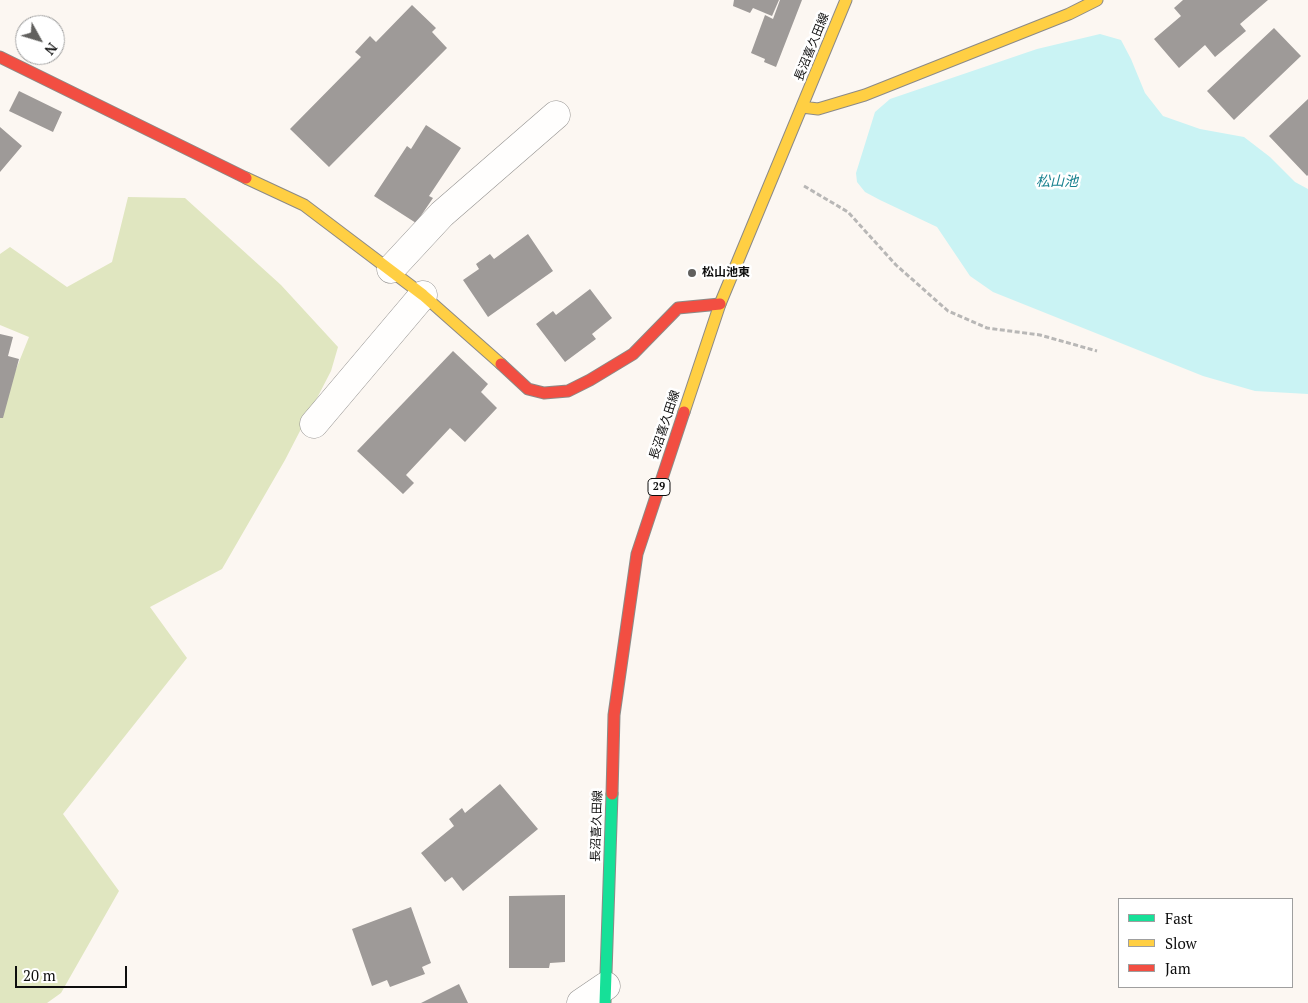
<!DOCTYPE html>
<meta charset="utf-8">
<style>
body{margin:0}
#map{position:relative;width:1308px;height:1003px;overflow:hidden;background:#fcf7f2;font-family:"PT Serif",serif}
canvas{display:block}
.legend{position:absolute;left:1118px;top:898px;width:175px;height:90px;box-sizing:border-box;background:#fff;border:1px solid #9f9f9f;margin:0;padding:6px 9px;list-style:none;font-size:15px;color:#0e0e0e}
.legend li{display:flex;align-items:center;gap:10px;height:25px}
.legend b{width:25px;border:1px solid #9f9f9f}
.north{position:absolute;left:15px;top:15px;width:50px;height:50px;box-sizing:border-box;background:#fff;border:1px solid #9f9f9f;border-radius:50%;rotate:129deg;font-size:14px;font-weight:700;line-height:20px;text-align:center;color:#0e0e0e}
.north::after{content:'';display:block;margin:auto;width:18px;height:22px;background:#61605e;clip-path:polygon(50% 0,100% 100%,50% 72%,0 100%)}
.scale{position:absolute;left:15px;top:966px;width:112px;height:22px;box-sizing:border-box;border:2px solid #0e0e0e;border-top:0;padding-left:6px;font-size:15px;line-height:18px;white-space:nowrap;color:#0e0e0e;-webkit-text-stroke:4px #fff;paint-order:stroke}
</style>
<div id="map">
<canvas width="1308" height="1003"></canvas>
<ul class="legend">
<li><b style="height:6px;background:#16e098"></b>Fast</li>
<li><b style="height:6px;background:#ffcf43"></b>Slow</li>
<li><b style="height:6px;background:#f24e42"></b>Jam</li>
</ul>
<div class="north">N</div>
<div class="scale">20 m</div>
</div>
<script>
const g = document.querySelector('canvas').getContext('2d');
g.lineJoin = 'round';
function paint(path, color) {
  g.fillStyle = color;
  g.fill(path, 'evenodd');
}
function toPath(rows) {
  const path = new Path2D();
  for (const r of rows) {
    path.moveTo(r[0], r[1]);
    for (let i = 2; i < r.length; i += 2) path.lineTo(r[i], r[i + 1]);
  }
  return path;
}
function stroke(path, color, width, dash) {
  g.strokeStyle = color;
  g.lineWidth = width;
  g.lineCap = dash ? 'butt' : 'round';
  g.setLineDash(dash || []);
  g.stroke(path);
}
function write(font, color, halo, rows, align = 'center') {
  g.font = font + ' "PT Serif","Noto Sans JP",serif';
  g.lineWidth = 5;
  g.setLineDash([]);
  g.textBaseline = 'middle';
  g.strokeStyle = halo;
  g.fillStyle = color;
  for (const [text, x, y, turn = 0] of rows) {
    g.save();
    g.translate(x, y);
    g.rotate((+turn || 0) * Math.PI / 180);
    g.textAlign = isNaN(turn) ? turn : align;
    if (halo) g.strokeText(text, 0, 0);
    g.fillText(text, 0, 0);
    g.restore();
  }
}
const forest = toPath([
 [128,197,185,198,281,285,338,347,331,371,285,460,222,569,150,607,187,658,63,814,119,891,61,993,47,1003,0,1003,0,409,29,337,0,325,0,254,10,247,67,287,112,262]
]);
const water = toPath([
 [1100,34,1121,40,1131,59,1145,93,1163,116,1200,129,1244,137,1270,157,1295,182,1308,189,1308,394,1255,391,1203,376,993,292,970,276,937,227,880,200,865,192,857,182,856,173,875,112,890,99,1037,49]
]);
const building = toPath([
 [734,0,779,0,772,16,753,8,750,13,733,6],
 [780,0,802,0,776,67,764,62,765,59,751,53,765,15,773,19],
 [1183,0,1268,0,1240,24,1246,31,1215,57,1205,45,1179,68,1154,39,1181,16,1174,8],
 [412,5,436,28,432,32,447,48,329,167,290,129,361,57,355,52,370,36,376,42],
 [1274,28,1301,56,1234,120,1207,91],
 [19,91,62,112,53,132,9,111],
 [1308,99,1308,175,1307,176,1269,136],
 [426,125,461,148,429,196,433,198,416,223,374,196,407,146,411,149],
 [0,127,22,146,0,172],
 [528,234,553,271,488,317,463,280,479,269,476,264,490,254,494,259],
 [590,289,612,318,592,334,596,339,565,362,536,324,553,311,556,315],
 [0,334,13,337,8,356,19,359,3,418,0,418],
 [453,351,488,384,481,392,497,408,465,442,450,428,406,475,414,483,403,494,357,451],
 [500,784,538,829,463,891,452,877,445,882,421,853,454,826,449,819,462,808,465,813],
 [565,895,565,962,550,963,549,968,509,968,509,896],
 [411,907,431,963,422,967,425,974,390,987,387,980,372,986,352,929],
 [459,984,468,1003,421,1003]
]);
const path = toPath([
 [804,186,848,212,896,265,948,311,987,328,1040,335,1097,351]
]);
const street = toPath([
 [391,269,442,214,556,115],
 [314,424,423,295],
 [581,1003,606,986]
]);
const fast = toPath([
 [605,1003,612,794]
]);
const slow = toPath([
 [802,107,818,109,865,95,1069,14,1097,0],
 [246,178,304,205,423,295,501,364],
 [684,412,720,304,846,0]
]);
const jam = toPath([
 [0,57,246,178],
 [501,364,528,389,544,393,568,391,590,380,633,354,678,308,720,304],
 [612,794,614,715,637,554,684,412]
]);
const markers = [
 [692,273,5,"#61605e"]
];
const shields = [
 [659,487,22]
];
const shieldNames = [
 ["29",659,487]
];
const streetNames = [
 ["長沼喜久田線",812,47,-68],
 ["長沼喜久田線",665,425,-72],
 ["長沼喜久田線",597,826,-88]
];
const poiNames = [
 ["松山池東",702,273]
];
const waterNames = [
 ["松山池",1057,182]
];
paint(forest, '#e0e6c0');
paint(water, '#caf3f4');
paint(building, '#9e9a98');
stroke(street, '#959391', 29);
stroke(fast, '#8c8a87', 13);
stroke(slow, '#8c8a87', 13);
stroke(jam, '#8c8a87', 13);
stroke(path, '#b8b7b6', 3, [5, 2.5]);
stroke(street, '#fffefd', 28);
stroke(fast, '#16e098', 11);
stroke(slow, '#ffcf43', 11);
stroke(jam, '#f24e42', 11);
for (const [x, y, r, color] of markers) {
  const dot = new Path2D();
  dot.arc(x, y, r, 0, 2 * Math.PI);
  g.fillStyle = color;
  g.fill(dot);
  stroke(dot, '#fff', 2);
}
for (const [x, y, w] of shields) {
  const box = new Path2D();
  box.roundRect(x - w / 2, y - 8.5, w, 17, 4);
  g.fillStyle = '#fff';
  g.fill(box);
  stroke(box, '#0e0e0e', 1);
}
write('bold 11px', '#0e0e0e', null, shieldNames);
write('12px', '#0e0e0e', '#fff', streetNames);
write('bold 12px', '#0e0e0e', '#fff', poiNames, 'left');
write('italic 14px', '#18818f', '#fff', waterNames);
</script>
